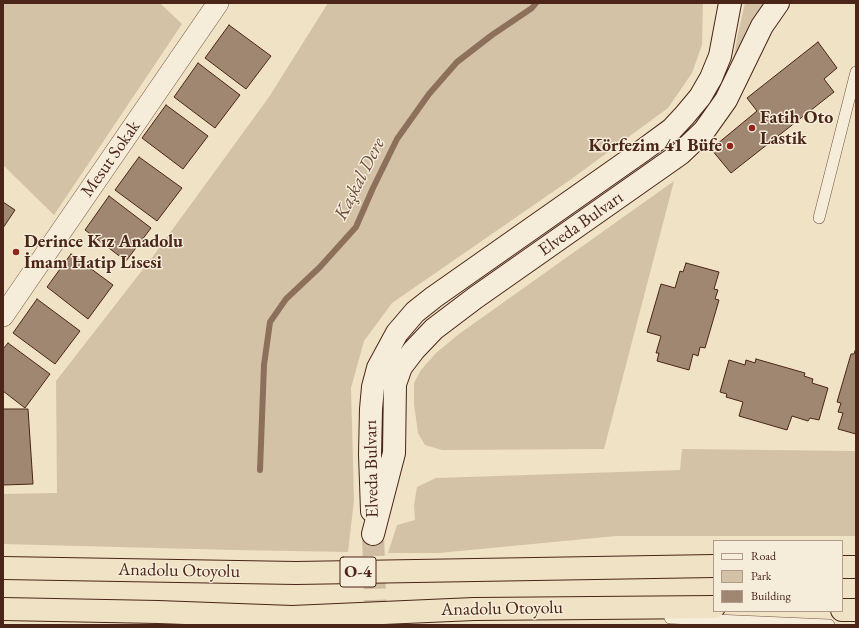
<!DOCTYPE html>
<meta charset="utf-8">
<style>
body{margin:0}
#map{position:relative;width:859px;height:628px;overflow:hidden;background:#f0e2c4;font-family:"EB Garamond",serif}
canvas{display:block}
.frame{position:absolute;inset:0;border:4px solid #4a2518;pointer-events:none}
.legend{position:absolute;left:713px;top:540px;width:130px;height:72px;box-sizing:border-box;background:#f5ecd9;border:1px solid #b19c8c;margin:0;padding:5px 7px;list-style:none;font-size:12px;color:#4a2518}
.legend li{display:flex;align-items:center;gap:8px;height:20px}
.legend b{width:20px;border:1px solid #b19c8c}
</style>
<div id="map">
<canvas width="859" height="628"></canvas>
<div class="frame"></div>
<ul class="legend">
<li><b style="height:5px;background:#f5ecd9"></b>Road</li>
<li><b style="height:11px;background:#d4c2a7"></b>Park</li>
<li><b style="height:11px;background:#a08771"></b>Building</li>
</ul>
</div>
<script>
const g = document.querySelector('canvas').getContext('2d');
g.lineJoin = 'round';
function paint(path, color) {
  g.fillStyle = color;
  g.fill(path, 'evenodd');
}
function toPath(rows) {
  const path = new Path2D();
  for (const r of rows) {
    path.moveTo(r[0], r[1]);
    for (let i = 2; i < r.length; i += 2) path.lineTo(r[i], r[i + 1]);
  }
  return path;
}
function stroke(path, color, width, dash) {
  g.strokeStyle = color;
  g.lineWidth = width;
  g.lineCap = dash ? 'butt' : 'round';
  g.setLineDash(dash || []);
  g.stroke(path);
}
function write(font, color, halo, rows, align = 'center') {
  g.font = font + ' "EB Garamond",serif';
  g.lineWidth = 3;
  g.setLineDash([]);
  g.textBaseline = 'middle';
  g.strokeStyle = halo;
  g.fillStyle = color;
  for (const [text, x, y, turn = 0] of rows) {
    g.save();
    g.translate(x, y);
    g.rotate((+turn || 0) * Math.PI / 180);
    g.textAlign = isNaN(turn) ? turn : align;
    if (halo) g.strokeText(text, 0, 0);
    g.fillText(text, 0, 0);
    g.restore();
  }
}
const green = toPath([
 [3,3,160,3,182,24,54,215,3,165],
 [328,3,703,3,702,45,692,73,668,108,570,180,392,303,364,341,351,388,354,500,348,552,234,550,3,544,3,494,57,493,56,381,151,259,269,97],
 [745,3,765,4,734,57,738,33],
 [674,181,604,449,442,450,425,445,418,433,414,404,414,383,421,370,436,353,459,334],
 [682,449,856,451,856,536,616,536,439,553,388,553,397,525,415,520,414,505,417,487,436,478,680,470]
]);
const stream = toPath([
 [260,470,264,365,270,322,286,299,320,267,356,227,373,188,397,139,429,94,457,62,492,35,532,8,536,3]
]);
const building = toPath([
 [229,25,271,56,246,89,205,58,229,25],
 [818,42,837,68,824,79,834,92,731,173,711,149,757,111,747,98,818,42],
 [198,63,240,95,215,128,174,97,198,63],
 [166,105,208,136,183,169,142,138,166,105],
 [139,157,182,188,157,221,115,190,139,157],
 [109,196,151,228,126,261,85,230,109,196],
 [3,202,15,210,3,228,3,202],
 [71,254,113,285,88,319,47,287,71,254],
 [686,263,719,272,714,289,718,290,715,299,719,300,705,348,700,347,698,356,693,354,689,370,657,361,659,353,656,353,661,336,647,332,661,284,675,288,680,271,683,272,686,263],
 [37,299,80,331,55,364,13,333,37,299],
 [8,343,50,374,25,408,3,391,3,349,8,343],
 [856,348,856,434,838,429,843,413,838,412,841,403,837,402,851,354,854,354,856,348],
 [756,359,805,373,804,376,813,379,812,383,828,388,819,420,810,418,808,421,792,416,787,430,739,416,743,402,726,397,727,394,720,392,729,360,745,365,746,360,755,363,756,359],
 [3,409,28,409,33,484,3,485,3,409]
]);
const secondaryTunnel = toPath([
 [373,534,376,625]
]);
const service = toPath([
 [819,218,856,72],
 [670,618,829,625]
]);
const minor = toPath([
 [3,316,218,3]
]);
const secondary = toPath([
 [372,511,370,454,371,409,373,387,378,368,397,333,415,312,434,297,642,151,672,129,685,115,700,97,711,78,720,56,730,3],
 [373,534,394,453,395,384,401,367,414,350,434,329,475,298,680,154,704,131,726,100,762,26,778,3]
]);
const motorway = toPath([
 [842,567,856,567],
 [3,568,296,573,714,566],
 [3,609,158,612,292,617,474,609,714,607],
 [842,610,856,610]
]);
const markers = [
 [752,128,4,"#8f2418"],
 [730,146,4,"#8f2418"],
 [16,252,4,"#8f2418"]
];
const shields = [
 [358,572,36]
];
const shieldNames = [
 ["O-4",358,572]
];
const poiNames = [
 ["Fatih Oto",760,118],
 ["Lastik",760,139],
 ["Körfezim 41 Büfe",722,146,"right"],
 ["Derince Kız Anadolu",24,242],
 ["İmam Hatip Lisesi",24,263]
];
const streetNames = [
 ["Mesut Sokak",111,159,-55],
 ["Elveda Bulvarı",581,224,-35],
 ["Elveda Bulvarı",372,469,-91],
 ["Anadolu Otoyolu",179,571,1],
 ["Anadolu Otoyolu",502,609,-1]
];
const waterNames = [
 ["Kaşkal Dere",360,179,-63]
];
paint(green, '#d4c2a7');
stroke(stream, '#8c705c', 6);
paint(building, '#a08771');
stroke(building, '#4a2518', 1);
stroke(secondaryTunnel, '#cfbca2', 22, [22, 11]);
stroke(service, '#745443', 12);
stroke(minor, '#745443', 22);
stroke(secondary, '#4a2518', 24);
stroke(motorway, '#4a2518', 24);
stroke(service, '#f5ecd9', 11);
stroke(minor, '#f5ecd9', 21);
stroke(secondary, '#f5ecd9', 22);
stroke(motorway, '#f0e2c4', 22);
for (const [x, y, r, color] of markers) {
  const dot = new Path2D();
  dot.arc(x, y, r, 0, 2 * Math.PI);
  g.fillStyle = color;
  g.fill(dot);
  stroke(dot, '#f5ecd9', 1.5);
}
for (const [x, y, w] of shields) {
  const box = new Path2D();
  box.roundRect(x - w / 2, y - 15, w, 30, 3);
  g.fillStyle = '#f5ecd9';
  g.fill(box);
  stroke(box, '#4a2518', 1);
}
write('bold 17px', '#4a2518', null, shieldNames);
write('bold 18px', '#4a2518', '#f5ecd9', poiNames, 'left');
write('18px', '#4a2518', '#f5ecd9', streetNames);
write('italic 19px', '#6b4a3a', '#f5ecd9', waterNames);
</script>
